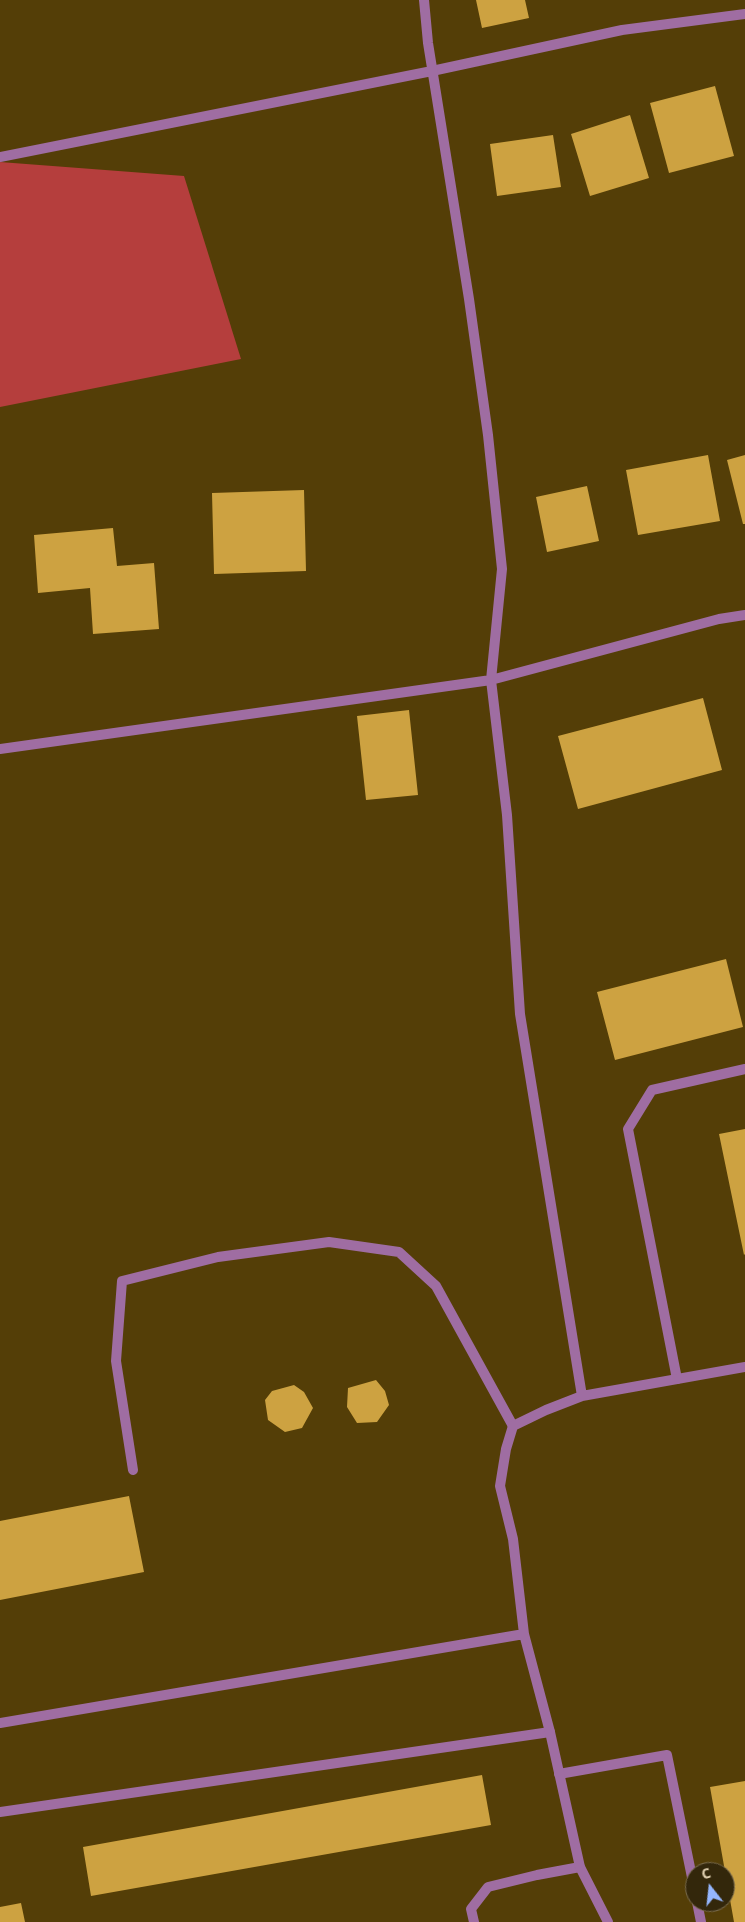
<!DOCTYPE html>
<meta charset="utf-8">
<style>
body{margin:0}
#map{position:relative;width:745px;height:1922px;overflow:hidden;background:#543e07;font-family:"Open Sans",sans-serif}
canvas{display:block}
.north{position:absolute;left:685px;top:1862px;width:50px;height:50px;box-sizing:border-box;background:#33270b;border:1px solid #796b4d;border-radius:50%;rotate:344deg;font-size:14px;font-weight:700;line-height:20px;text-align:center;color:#e1d1b1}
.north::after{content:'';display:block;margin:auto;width:18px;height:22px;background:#95b6fd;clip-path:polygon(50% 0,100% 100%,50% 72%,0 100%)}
</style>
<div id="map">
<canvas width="745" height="1922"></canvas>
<div class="north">С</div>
</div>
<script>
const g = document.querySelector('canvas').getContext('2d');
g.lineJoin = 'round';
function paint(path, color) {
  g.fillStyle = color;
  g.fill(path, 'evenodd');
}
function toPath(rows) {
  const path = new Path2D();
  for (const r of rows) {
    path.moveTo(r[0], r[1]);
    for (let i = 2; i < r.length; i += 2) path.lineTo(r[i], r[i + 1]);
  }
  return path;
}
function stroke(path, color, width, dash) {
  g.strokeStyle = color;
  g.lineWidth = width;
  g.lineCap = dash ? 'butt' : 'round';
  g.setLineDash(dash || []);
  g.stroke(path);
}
const forest = toPath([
 [0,162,184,176,241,359,0,407]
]);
const building = toPath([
 [476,0,525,0,529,18,482,28],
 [715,86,734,156,669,173,650,103],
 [630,115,649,178,590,196,571,134],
 [553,135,561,187,497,196,490,144],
 [708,455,720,521,638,535,626,470],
 [745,455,745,524,743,524,727,460],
 [587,486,599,541,547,552,536,497],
 [304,490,306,571,214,574,212,493],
 [113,528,117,566,154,563,159,629,93,634,90,588,38,593,34,535],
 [703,698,722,770,578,809,558,736],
 [409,710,418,795,366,800,357,716],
 [726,959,743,1027,615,1060,597,992],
 [745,1129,745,1254,744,1255,719,1134],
 [376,1380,385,1391,389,1405,377,1422,357,1423,347,1407,348,1388],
 [294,1385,304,1392,313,1408,302,1428,285,1432,268,1420,265,1400,272,1391],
 [129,1496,144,1572,0,1600,0,1521],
 [482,1775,491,1825,91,1896,83,1847],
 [745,1781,745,1922,734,1922,710,1787],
 [21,1903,25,1922,0,1922,0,1907]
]);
const service = toPath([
 [432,71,622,30,745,14],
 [677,1379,628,1129,652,1090,745,1069],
 [133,1470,116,1361,122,1281,218,1257,329,1242,399,1252,436,1286,513,1426],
 [559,1774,667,1755,695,1892],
 [0,1812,550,1732],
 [697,1902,701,1922],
 [474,1922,471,1909,488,1887,537,1875,580,1867]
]);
const minor = toPath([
 [424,0,428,43,469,299,488,435,502,569,491,680,507,815,520,1014,582,1396],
 [0,157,432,71],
 [0,749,491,680,719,619,745,615],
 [0,1723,524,1634],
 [608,1922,580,1867,550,1732,524,1634,513,1539,500,1486,506,1449,513,1426,546,1410,582,1396,745,1367]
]);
paint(forest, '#b53e3d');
paint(building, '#cda241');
stroke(service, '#9f6da2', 10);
stroke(minor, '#9f6da2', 10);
</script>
